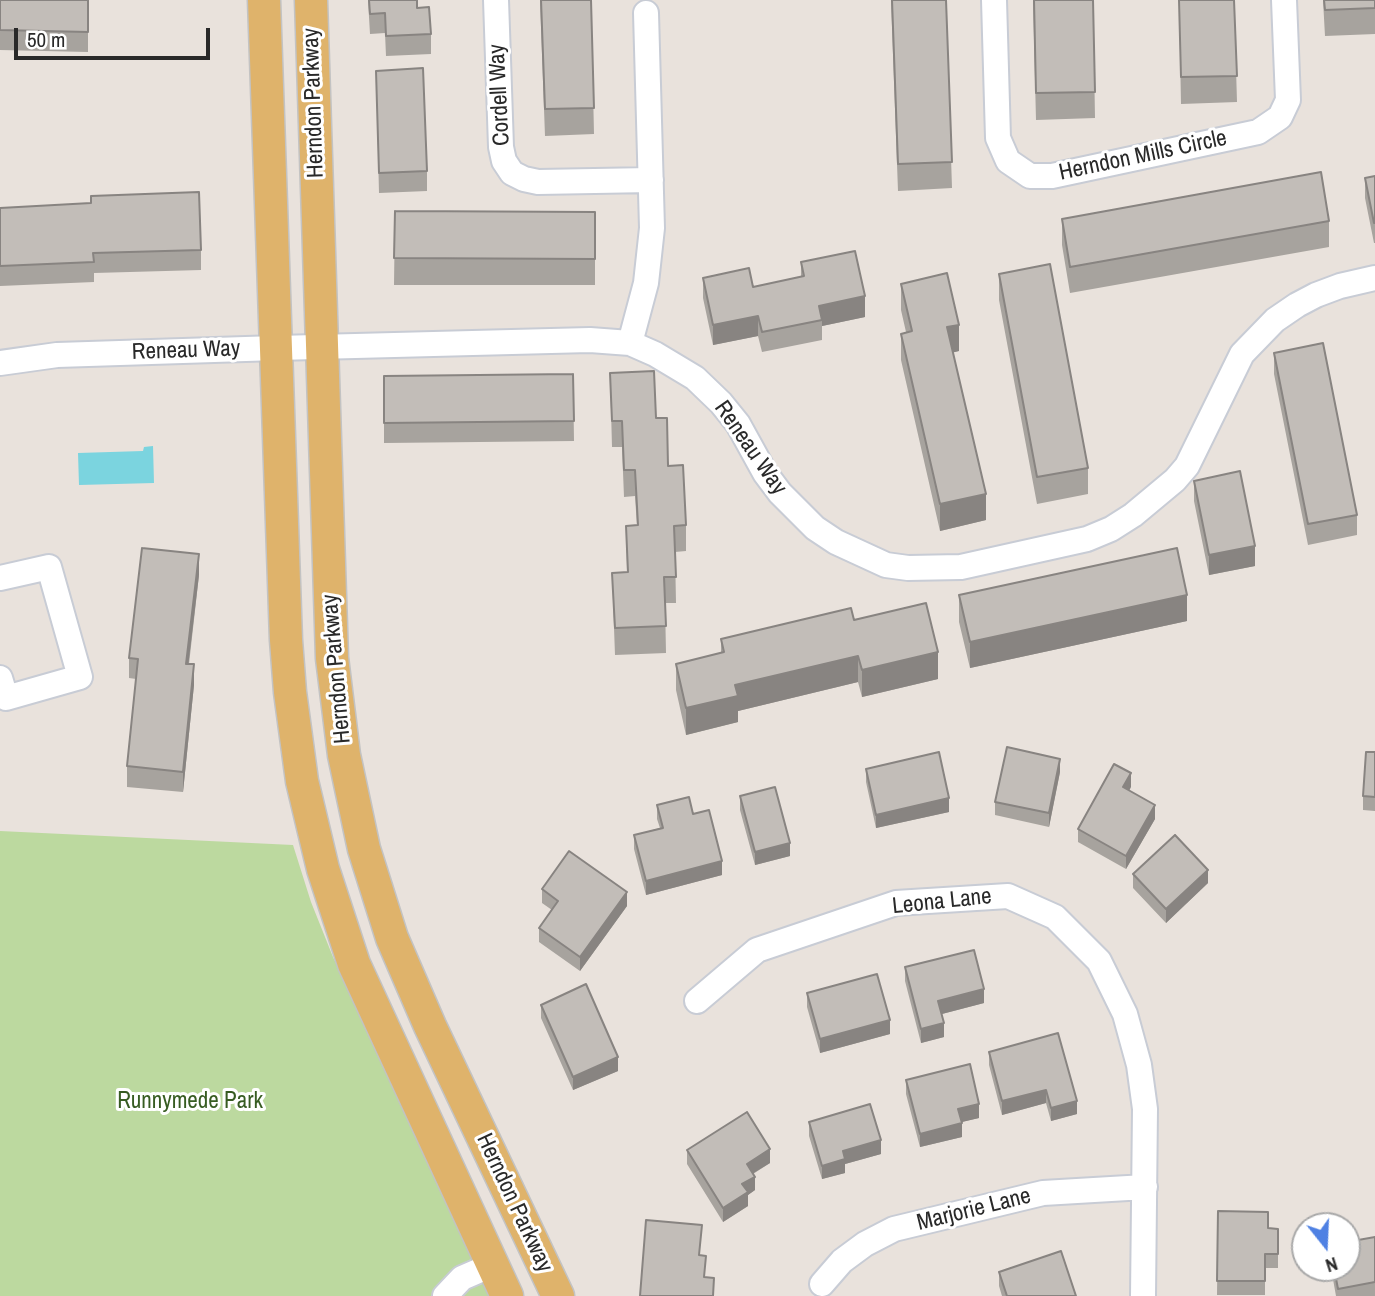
<!DOCTYPE html>
<style>
body{margin:0}
#map{position:relative;width:1375px;height:1296px;overflow:hidden;background:#e9e2dc;font-family:"Archivo Narrow",sans-serif}
canvas{display:block}
.north{position:absolute;left:1291px;top:1212px;width:70px;height:70px;box-sizing:border-box;background:#fff;border:2px solid #a9a9a9;border-radius:50%;rotate:162deg;font-size:19px;font-weight:700;line-height:28px;text-align:center;color:#292929}
.north::after{content:'';display:block;margin:auto;width:24px;height:32px;background:#4f81e3;clip-path:polygon(50% 0,100% 100%,50% 72%,0 100%)}
.scale{position:absolute;left:14px;top:28px;width:196px;height:32px;box-sizing:border-box;border:4px solid #292929;border-top:0;padding-left:9px;font-size:21px;line-height:24px;white-space:nowrap;color:#292929;-webkit-text-stroke:5px #fff;paint-order:stroke}
</style>
<div id="map">
<canvas width="1375" height="1296"></canvas>
<div class="north">N</div>
<div class="scale">50 m</div>
</div>
<script>
const g = document.querySelector('canvas').getContext('2d');
g.lineJoin = 'round';
function paint(path, color) {
  g.fillStyle = color;
  g.fill(path, 'evenodd');
}
function toPath(rows) {
  const path = new Path2D();
  for (const r of rows) {
    path.moveTo(r[0], r[1]);
    for (let i = 2; i < r.length; i += 2) path.lineTo(r[i], r[i + 1]);
  }
  return path;
}
function stroke(path, color, width, dash) {
  g.strokeStyle = color;
  g.lineWidth = width;
  g.lineCap = dash ? 'butt' : 'round';
  g.setLineDash(dash || []);
  g.stroke(path);
}
function write(font, color, halo, rows, align = 'center') {
  g.font = font + ' "Archivo Narrow",sans-serif';
  g.lineWidth = 6;
  g.setLineDash([]);
  g.textBaseline = 'middle';
  g.strokeStyle = halo;
  g.fillStyle = color;
  for (const [text, x, y, turn = 0] of rows) {
    g.save();
    g.translate(x, y);
    g.rotate((+turn || 0) * Math.PI / 180);
    g.textAlign = isNaN(turn) ? turn : align;
    if (halo) g.strokeText(text, 0, 0);
    g.fillText(text, 0, 0);
    g.restore();
  }
}
const green = toPath([
 [0,831,293,845,311,902,333,957,490,1296,0,1296]
]);
const water = toPath([
 [153,446,154,483,79,485,78,453,143,451,144,447]
]);
const minor = toPath([
 [496,0,501,147,504,161,512,173,524,179,538,182,651,180],
 [994,0,998,138,1008,161,1030,176,1052,176,1258,132,1280,117,1288,100,1284,0],
 [630,343,646,283,652,228,646,13],
 [0,363,57,355,277,348,590,340,630,343,655,354,695,378,721,403,738,424,765,473,780,493,815,528,836,542,886,565,908,568,961,567,1087,539,1111,529,1133,515,1175,480,1187,466,1242,354,1275,320,1297,305,1316,295,1340,286,1375,278],
 [0,578,49,567,80,677,6,698,0,678],
 [697,1001,757,950,896,903,1008,896,1055,917,1099,961,1125,1014,1139,1065,1145,1109,1143,1296],
 [822,1284,842,1261,865,1244,894,1229,1043,1193,1145,1187],
 [445,1296,462,1278,492,1265]
]);
const major = toPath([
 [264,0,286,640,290,692,302,781,323,869,354,964,507,1296],
 [311,0,332,658,344,755,364,849,392,938,430,1026,558,1296]
]);
const wall = toPath([
 [0,0,88,0,88,52,0,50],
 [368,0,417,0,417,8,431,34,431,54,386,56,385,33,370,34],
 [540,0,591,0,594,134,545,136],
 [891,0,946,0,952,188,898,191],
 [1033,0,1093,0,1095,118,1036,120],
 [1179,0,1234,0,1237,102,1181,104],
 [1323,0,1375,0,1375,34,1325,36],
 [376,71,427,171,427,191,379,193],
 [1375,176,1375,243,1374,243,1365,198,1365,178],
 [91,196,201,250,201,270,94,273,94,282,0,286,0,208,91,203],
 [395,211,595,212,595,285,394,285],
 [1062,219,1329,221,1329,247,1070,293,1062,245],
 [801,262,865,317,822,326,822,340,762,352,758,336,713,345,703,298,703,278,753,287,801,277],
 [999,274,1088,468,1088,494,1037,504,999,300],
 [901,284,959,351,953,352,986,520,940,531,901,360,901,334,906,332,901,310],
 [1274,353,1357,515,1357,535,1308,545,1274,374],
 [610,373,656,418,686,525,686,551,675,552,676,603,665,603,666,653,615,655,612,573,627,572,626,526,637,526,635,496,624,497,622,447,612,447],
 [573,374,574,441,384,443,384,376],
 [1194,481,1255,566,1209,575,1194,501],
 [199,575,189,664,194,685,183,792,127,787,127,766,136,679,129,678,129,658],
 [959,595,1187,621,970,668,959,622],
 [854,620,938,679,862,697,858,682,738,711,738,722,686,735,676,690,676,664,721,653,721,639],
 [1375,752,1375,811,1363,810,1363,796],
 [866,769,949,812,876,828,866,782],
 [1060,772,1049,827,995,815,995,802],
 [1131,787,1129,791,1155,819,1126,869,1078,842,1078,829],
 [740,796,790,856,755,865,740,810],
 [657,805,693,814,722,875,646,895,634,849,634,835,660,828,657,819],
 [1133,874,1208,883,1166,923,1133,888],
 [542,889,627,906,580,971,539,942,539,928,552,910,542,903],
 [905,967,984,1003,942,1014,944,1037,921,1043,905,981],
 [807,993,890,1034,820,1053,807,1007],
 [541,1005,618,1071,573,1090,541,1018],
 [1058,1033,1077,1114,1051,1121,1046,1103,1002,1115,989,1065,989,1052],
 [906,1080,979,1118,961,1122,962,1137,920,1147,906,1094],
 [809,1122,881,1154,845,1164,845,1173,822,1179,809,1136],
 [687,1150,770,1163,753,1174,755,1190,748,1195,748,1206,723,1222,687,1164],
 [1218,1211,1268,1228,1278,1229,1278,1268,1265,1268,1265,1295,1217,1295],
 [1375,1237,1375,1296,1336,1296,1331,1268,1347,1268],
 [999,1272,1076,1296,1002,1296,999,1286]
]);
const shadedWall = toPath([
 [865,296,865,317,822,326,822,320,819,306],
 [758,316,758,336,713,345,713,325],
 [959,325,959,351,947,354,947,327],
 [986,494,986,520,940,531,940,504],
 [1255,546,1255,566,1209,575,1209,555],
 [199,554,199,575,186,684,186,664],
 [1187,595,1187,621,970,668,970,642],
 [938,652,938,679,862,697,862,670],
 [858,656,858,682,738,711,738,722,686,735,686,708,735,685],
 [194,664,194,685,183,792,183,772],
 [1060,759,1060,772,1049,827,1049,813],
 [1131,773,1131,787,1123,801,1123,787],
 [949,798,949,812,876,828,876,815],
 [1155,805,1155,819,1126,869,1126,856],
 [790,843,790,856,755,865,755,852],
 [722,861,722,875,646,895,646,881],
 [1208,870,1208,883,1166,923,1166,909],
 [627,892,627,906,580,971,580,957],
 [984,989,984,1003,938,1015,938,1001],
 [890,1020,890,1034,820,1053,820,1039],
 [944,1023,944,1037,921,1043,921,1029],
 [618,1057,618,1071,573,1090,573,1077],
 [1046,1090,1046,1103,1002,1115,1002,1101],
 [1077,1101,1077,1114,1051,1121,1051,1108],
 [979,1104,979,1118,958,1123,958,1109],
 [962,1123,962,1137,920,1147,920,1134],
 [881,1140,881,1154,845,1164,845,1173,822,1179,822,1166,843,1151],
 [770,1149,770,1163,747,1177,747,1164],
 [755,1177,755,1190,748,1195,748,1206,723,1222,723,1208,742,1184]
]);
const building = toPath([
 [0,0,88,0,88,32,0,30,0,0],
 [369,0,417,0,417,8,429,7,431,34,386,36,385,13,370,14,369,0],
 [541,0,591,0,594,108,545,109,541,0],
 [892,0,946,0,952,162,898,164,892,0],
 [1034,0,1093,0,1095,92,1036,93,1034,0],
 [1179,0,1234,0,1237,76,1181,77,1179,0],
 [1324,0,1375,0,1375,8,1325,10,1324,0],
 [423,68,427,171,379,173,376,71,423,68],
 [1321,172,1329,221,1070,267,1062,219,1321,172],
 [1375,176,1375,223,1374,223,1365,178,1375,176],
 [199,192,201,250,93,253,94,262,0,266,0,208,91,203,91,196,199,192],
 [395,211,595,212,595,259,394,258,395,211],
 [855,251,865,296,819,306,822,320,762,332,758,316,713,325,703,278,749,268,753,287,804,276,801,262,855,251],
 [1050,264,1088,468,1037,477,999,274,1050,264],
 [947,273,959,325,947,327,986,494,940,504,901,334,912,331,901,284,947,273],
 [1323,343,1357,515,1308,524,1274,353,1323,343],
 [654,371,656,418,667,418,668,466,683,465,686,525,674,526,676,577,664,577,666,626,615,628,612,573,628,572,626,526,638,525,635,470,624,470,622,421,612,421,610,373,654,371],
 [573,374,574,421,384,423,384,376,573,374],
 [1240,471,1255,546,1209,555,1194,481,1240,471],
 [142,548,199,554,186,664,194,664,183,772,127,766,138,659,129,658,142,548],
 [1177,548,1187,595,970,642,959,595,1177,548],
 [926,603,938,652,862,670,858,656,735,685,738,696,686,708,676,664,724,652,721,639,851,608,854,620,926,603],
 [1007,747,1060,759,1049,813,995,802,1007,747],
 [939,752,949,798,876,815,866,769,939,752],
 [1366,752,1375,752,1375,797,1363,796,1366,752],
 [1114,764,1131,773,1123,787,1155,805,1126,856,1078,829,1114,764],
 [775,787,790,843,755,852,740,796,775,787],
 [689,797,693,814,709,810,722,861,646,881,634,835,663,828,657,805,689,797],
 [1175,835,1208,870,1166,909,1133,874,1175,835],
 [569,851,627,892,580,957,539,928,558,901,542,889,569,851],
 [974,950,984,989,938,1001,944,1023,921,1029,905,967,974,950],
 [877,974,890,1020,820,1039,807,993,877,974],
 [586,984,618,1057,573,1077,541,1005,586,984],
 [1058,1033,1077,1101,1051,1108,1046,1090,1002,1101,989,1052,1058,1033],
 [970,1064,979,1104,958,1109,962,1123,920,1134,906,1080,970,1064],
 [870,1104,881,1140,843,1151,845,1159,822,1166,809,1122,870,1104],
 [747,1112,770,1149,747,1164,755,1177,742,1184,748,1192,723,1208,687,1150,747,1112],
 [1218,1211,1268,1212,1268,1228,1278,1229,1278,1254,1265,1254,1265,1281,1217,1281,1218,1211],
 [646,1220,702,1225,699,1255,706,1256,704,1277,714,1278,713,1296,640,1296,646,1220],
 [1375,1237,1375,1282,1338,1289,1334,1268,1347,1268,1347,1242,1375,1237],
 [1061,1251,1076,1296,1007,1296,999,1272,1061,1251]
]);
const streetNames = [
 ["Cordell Way",500,95,-93],
 ["Herndon Parkway",314,103,-92],
 ["Herndon Mills Circle",1143,156,-12],
 ["Reneau Way",186,351,-2],
 ["Reneau Way",750,448,55],
 ["Herndon Parkway",337,669,-95],
 ["Leona Lane",942,902,-6],
 ["Herndon Parkway",514,1203,65],
 ["Marjorie Lane",974,1210,-14]
];
const parkNames = [
 ["Runnymede Park",190,1102]
];
paint(green, '#bcd99f');
paint(water, '#7bd4df');
stroke(minor, '#c8ccd5', 28);
stroke(major, '#c3c3c3', 35);
stroke(minor, '#fff', 24);
stroke(major, '#dfb36b', 32);
paint(wall, '#a7a39e');
paint(shadedWall, '#888481');
paint(building, '#c2bdb8');
stroke(building, '#888481', 2);
write('23px', '#292929', '#fff', streetNames);
write('23px', '#375c22', '#fff', parkNames);
</script>
